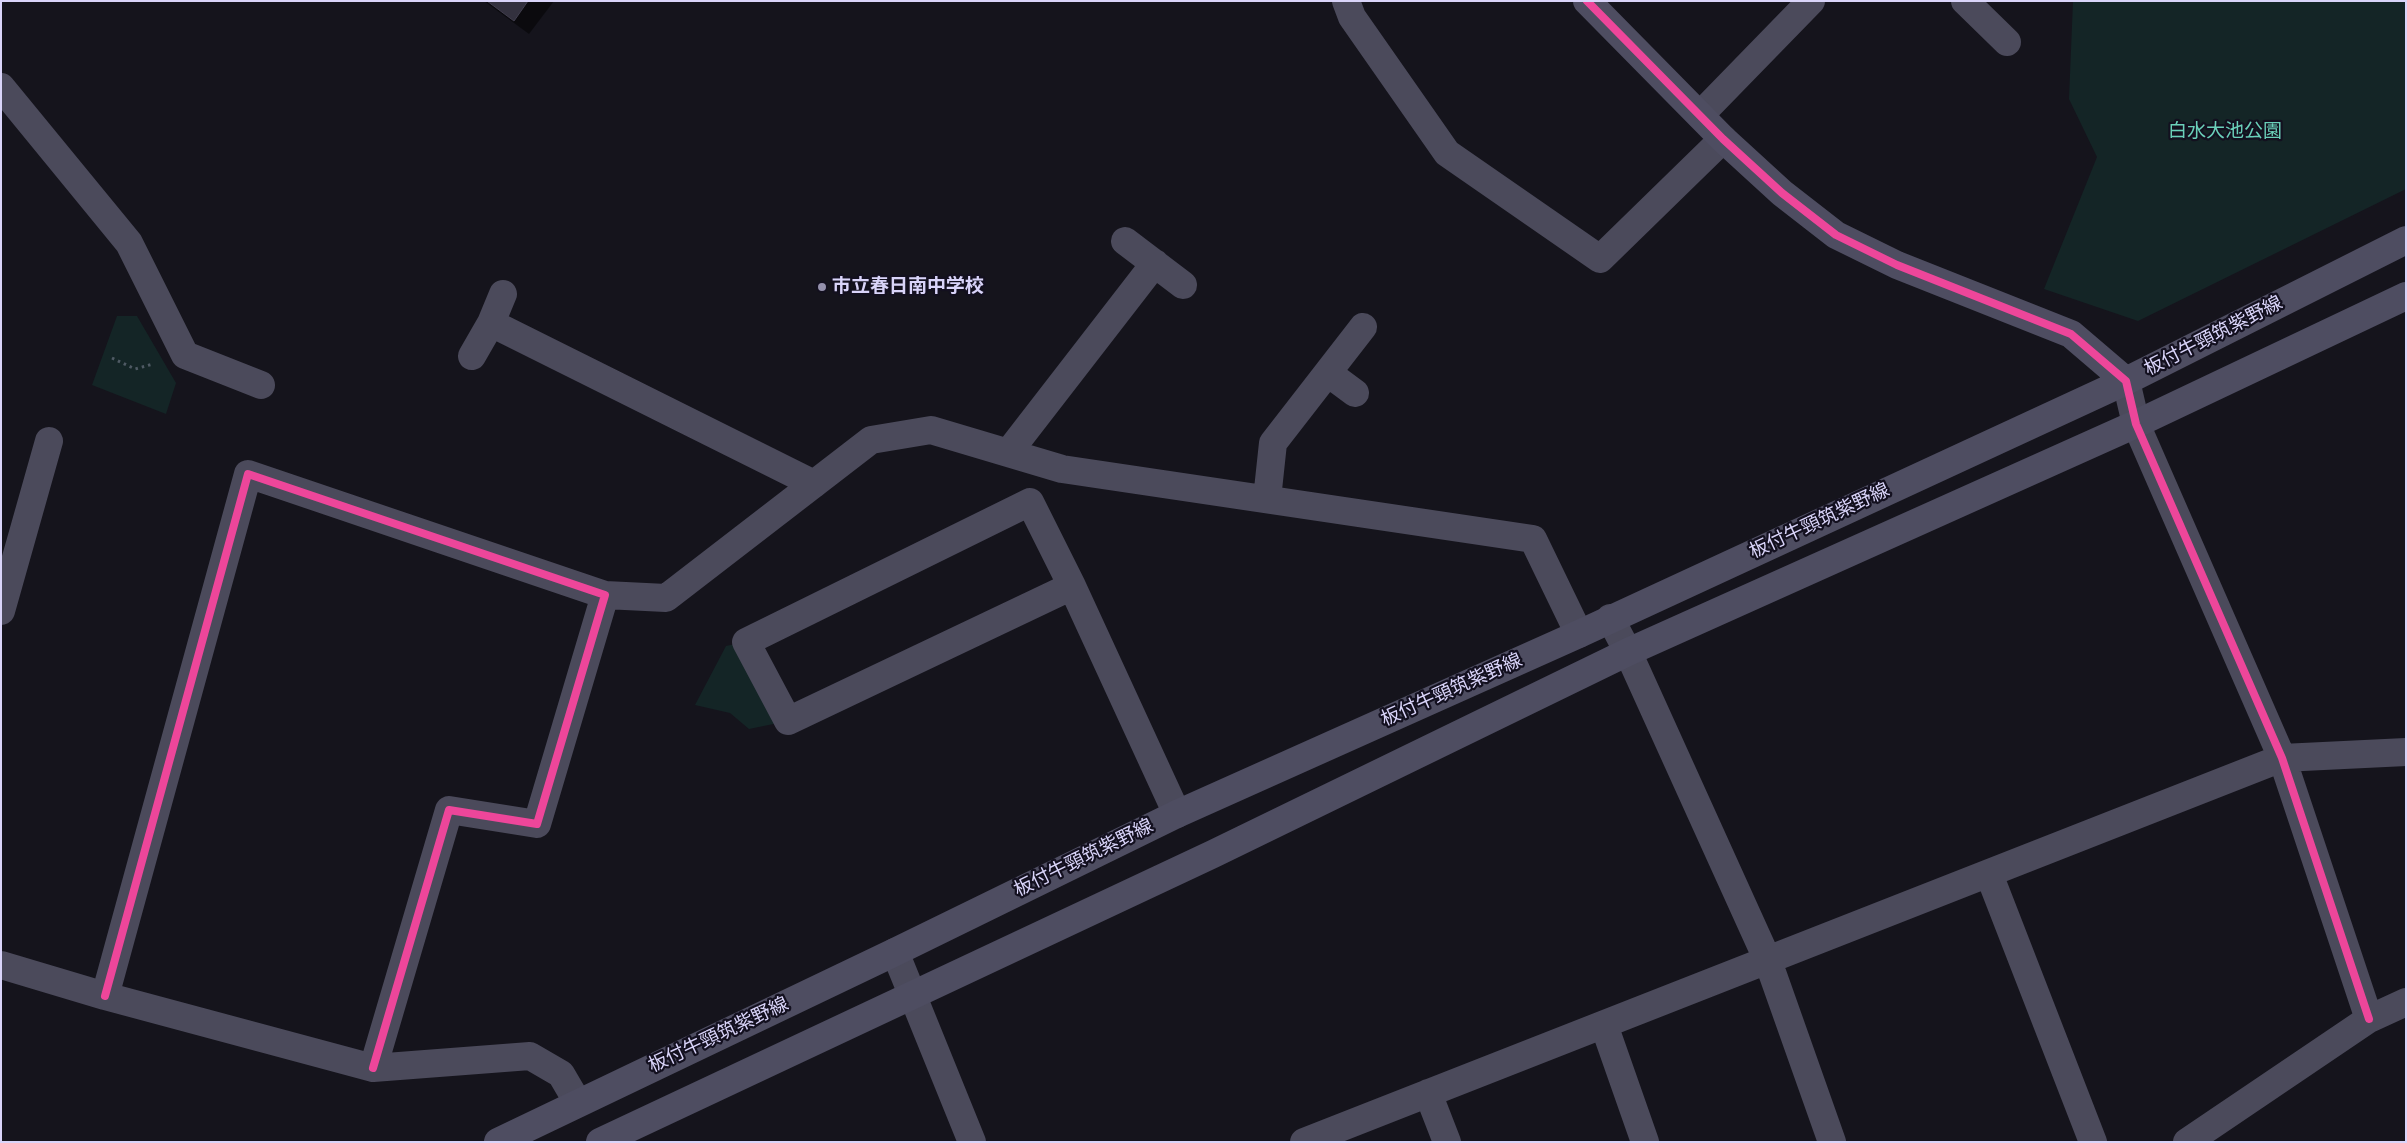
<!DOCTYPE html>
<meta charset="utf-8">
<style>
body{margin:0}
#map{position:relative;width:2407px;height:1143px;overflow:hidden;background:#15141c;font-family:Jost,sans-serif}
canvas{display:block}
.frame{position:absolute;inset:0;border:2px solid #d9d4f9;pointer-events:none}
</style>
<div id="map">
<canvas width="2407" height="1143"></canvas>
<div class="frame"></div>
</div>
<script>
const g = document.querySelector('canvas').getContext('2d');
g.lineJoin = 'round';
function paint(path, color) {
  g.fillStyle = color;
  g.fill(path, 'evenodd');
}
function toPath(rows) {
  const path = new Path2D();
  for (const r of rows) {
    path.moveTo(r[0], r[1]);
    for (let i = 2; i < r.length; i += 2) path.lineTo(r[i], r[i + 1]);
  }
  return path;
}
function stroke(path, color, width, dash) {
  g.strokeStyle = color;
  g.lineWidth = width;
  g.lineCap = dash ? 'butt' : 'round';
  g.setLineDash(dash || []);
  g.stroke(path);
}
function write(font, color, halo, rows, align = 'center') {
  g.font = font + ' Jost,"Noto Sans JP",sans-serif';
  g.lineWidth = 4.5;
  g.setLineDash([]);
  g.textBaseline = 'middle';
  g.strokeStyle = halo;
  g.fillStyle = color;
  for (const [text, x, y, turn = 0] of rows) {
    g.save();
    g.translate(x, y);
    g.rotate((+turn || 0) * Math.PI / 180);
    g.textAlign = isNaN(turn) ? turn : align;
    if (halo) g.strokeText(text, 0, 0);
    g.fillText(text, 0, 0);
    g.restore();
  }
}
const green = toPath([
 [2073,1,2406,1,2406,189,2138,321,2044,289,2097,157,2069,99],
 [117,316,137,316,176,383,166,414,92,385],
 [746,642,788,721,749,729,730,713,695,705,726,646]
]);
const shadow = toPath([
 [484,1,554,1,529,34]
]);
const building = toPath([
 [487,1,528,1,514,21,487,1]
]);
const path = toPath([
 [112,358,135,369,153,364]
]);
const street = toPath([
 [1346,1,1352,17,1447,153,1600,259,1723,139],
 [1965,1,2007,42],
 [1,87,129,243,185,355,261,385],
 [1700,115,1811,1],
 [1125,241,1183,285],
 [491,323,814,484],
 [472,356,491,323,503,294],
 [1328,373,1355,393],
 [2126,381,2136,424,2282,758,2369,1019],
 [1008,453,1155,263],
 [1267,499,1273,443,1363,327],
 [1072,586,788,721,746,642,1030,502,1072,586,1177,814],
 [605,595,666,598,871,440,931,430,1062,469,1533,539,1579,634],
 [1,611,49,441],
 [1610,618,1628,652,1768,961,1832,1142],
 [1989,874,2093,1142],
 [895,952,972,1142],
 [1,965,105,996,373,1068,530,1056,561,1074,578,1103],
 [105,996,248,474,605,595,537,824,449,810,373,1068],
 [1604,1025,1645,1142],
 [1428,1093,1447,1142],
 [1304,1142,2282,758,2406,752],
 [2187,1142,2369,1019,2406,1002]
]);
const secondary = toPath([
 [1587,1,1723,139,1782,193,1836,235,1897,265,2071,334,2126,381],
 [498,1142,895,952,1177,814,1579,634,2126,381,2406,240],
 [600,1142,1213,854,1628,652,2136,424,2406,296]
]);
const cycleway = toPath([
 [1587,1,1723,139,1782,193,1836,235,1897,265,2071,334,2126,381,2136,424,2282,758,2369,1019],
 [105,996,248,474,605,595,537,824,449,810,373,1068]
]);
const markers = [
 [822,287,5,"#9491ac"]
];
const parkNames = [
 ["白水大池公園",2225,132]
];
const poiNames = [
 ["市立春日南中学校",832,287]
];
const streetNames = [
 ["板付牛頸筑紫野線",2214,337,-27],
 ["板付牛頸筑紫野線",1820,522,-25],
 ["板付牛頸筑紫野線",1452,691,-24],
 ["板付牛頸筑紫野線",1084,859,-26],
 ["板付牛頸筑紫野線",719,1036,-25]
];
paint(green, '#142526');
paint(shadow, '#0007');
paint(building, '#33313e');
stroke(building, '#423f4f', 1);
stroke(path, '#4f5a64', 3, [2.5, 4]);
stroke(street, '#4b4a5b', 28);
stroke(secondary, '#4e4d61', 28);
stroke(cycleway, '#ed469a', 8);
for (const [x, y, r, color] of markers) {
  const dot = new Path2D();
  dot.arc(x, y, r, 0, 2 * Math.PI);
  g.fillStyle = color;
  g.fill(dot);
  stroke(dot, '#13101f', 2);
}
write('19px', '#6acfb9', '#13101f', parkNames);
write('bold 19px', '#d9d4f9', '#13101f', poiNames, 'left');
write('19px', '#d9d4f9', '#13101f', streetNames);
</script>
